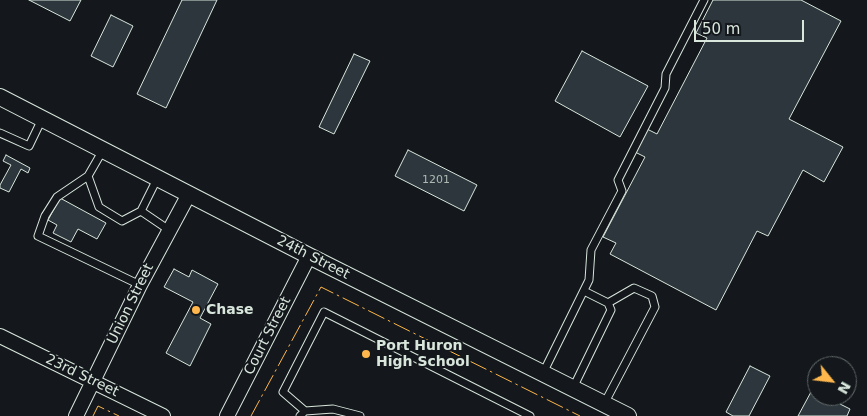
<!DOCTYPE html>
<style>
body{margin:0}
#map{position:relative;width:867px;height:416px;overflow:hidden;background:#14181c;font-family:"DejaVu Sans",sans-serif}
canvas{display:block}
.north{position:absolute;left:807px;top:356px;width:50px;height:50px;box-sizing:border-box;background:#14181c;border:1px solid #626a69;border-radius:50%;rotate:119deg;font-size:14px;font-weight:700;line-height:20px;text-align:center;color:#d8e6dc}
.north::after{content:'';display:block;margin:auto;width:18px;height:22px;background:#ffb74d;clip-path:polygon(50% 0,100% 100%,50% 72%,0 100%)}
.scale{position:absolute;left:694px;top:20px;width:110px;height:22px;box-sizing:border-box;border:2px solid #d8e6dc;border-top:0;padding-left:6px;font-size:15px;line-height:18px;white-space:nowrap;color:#d8e6dc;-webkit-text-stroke:4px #14181c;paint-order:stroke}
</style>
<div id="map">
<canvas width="867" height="416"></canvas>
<div class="north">N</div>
<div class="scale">50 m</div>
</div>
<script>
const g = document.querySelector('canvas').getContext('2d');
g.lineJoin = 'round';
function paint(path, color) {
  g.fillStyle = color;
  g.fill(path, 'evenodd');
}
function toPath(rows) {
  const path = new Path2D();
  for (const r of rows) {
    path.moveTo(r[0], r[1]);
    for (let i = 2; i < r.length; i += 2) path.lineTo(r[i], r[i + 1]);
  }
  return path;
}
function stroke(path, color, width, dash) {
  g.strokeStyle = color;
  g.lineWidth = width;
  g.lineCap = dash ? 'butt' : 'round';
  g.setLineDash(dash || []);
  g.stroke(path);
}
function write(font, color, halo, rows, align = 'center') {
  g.font = font + ' "DejaVu Sans",sans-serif';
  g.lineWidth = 4;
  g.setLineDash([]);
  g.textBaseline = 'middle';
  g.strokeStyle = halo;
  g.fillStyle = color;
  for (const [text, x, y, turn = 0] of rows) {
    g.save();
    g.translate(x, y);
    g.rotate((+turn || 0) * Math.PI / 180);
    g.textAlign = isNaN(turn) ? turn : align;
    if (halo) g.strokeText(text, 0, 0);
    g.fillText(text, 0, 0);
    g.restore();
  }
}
const building = toPath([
 [29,0,81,0,70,21,29,0],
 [182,0,217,0,166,108,137,94,182,0],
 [713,0,801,0,841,21,789,119,843,147,824,182,803,170,768,236,757,231,716,310,610,254,616,243,603,237,645,157,635,152,647,129,657,134,707,38,696,33,713,0],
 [111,15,133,26,113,67,91,56,111,15],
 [582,51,648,86,620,137,555,101,582,51],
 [354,54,370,61,334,134,319,127,354,54],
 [408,150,477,185,464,211,395,176,408,150],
 [6,155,30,168,28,173,21,169,9,192,0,188,0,185,11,165,3,161,6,155],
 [60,198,106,223,97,239,78,229,71,242,53,233,57,225,48,220,60,198],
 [174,269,189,277,192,270,218,284,200,318,211,324,190,366,166,353,193,302,164,287,174,269],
 [750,366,770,376,749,416,733,416,726,412,750,366],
 [811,392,817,396,839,396,843,398,840,404,850,409,847,416,798,416,811,392]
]);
const service = toPath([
 [0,133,29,146,42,119],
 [103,150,88,176,57,197,45,216,38,236,140,285],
 [88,176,99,207,122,221,141,211],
 [157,179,141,211,169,230],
 [543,373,589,280,591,250,622,191,618,180,665,88,666,74,704,0],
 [573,388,611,310,608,303,584,291],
 [604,404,655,307,652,296,634,288,608,303],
 [305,411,283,392,324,312,530,416],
 [300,416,305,411,333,409,360,416]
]);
const minor = toPath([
 [0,336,163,416],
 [76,416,140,285,189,194],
 [227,416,309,256]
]);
const tertiary = toPath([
 [0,97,309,256,628,416]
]);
const power = toPath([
 [93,416,98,406,119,416],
 [251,416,321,287,580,416]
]);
const markers = [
 [196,310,5,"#ffb74d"],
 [366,354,5,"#ffb74d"]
];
const numberNames = [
 ["1201",436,180]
];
const streetNames = [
 ["24th Street",313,258,27],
 ["Union Street",131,304,-64],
 ["Court Street",268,336,-63],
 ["23rd Street",82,376,26]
];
const poiNames = [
 ["Chase",206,310],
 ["Port Huron",376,346],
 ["High School",376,362]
];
paint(building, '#2c363c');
stroke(building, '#d8e6dc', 1);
stroke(service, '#d8e6dc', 9);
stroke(minor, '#d8e6dc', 16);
stroke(tertiary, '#d8e6dc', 18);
stroke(service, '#14181c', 7);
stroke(minor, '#14181c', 14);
stroke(tertiary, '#14181c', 16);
stroke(power, '#ffb74d', 1, [18, 4, 2.5, 4]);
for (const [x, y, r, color] of markers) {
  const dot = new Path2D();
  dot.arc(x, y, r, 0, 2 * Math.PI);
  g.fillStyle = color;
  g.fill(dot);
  stroke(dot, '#14181c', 2);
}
write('11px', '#adbab4', null, numberNames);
write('14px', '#d8e6dc', '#14181c', streetNames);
write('bold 14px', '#d8e6dc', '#14181c', poiNames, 'left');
</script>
